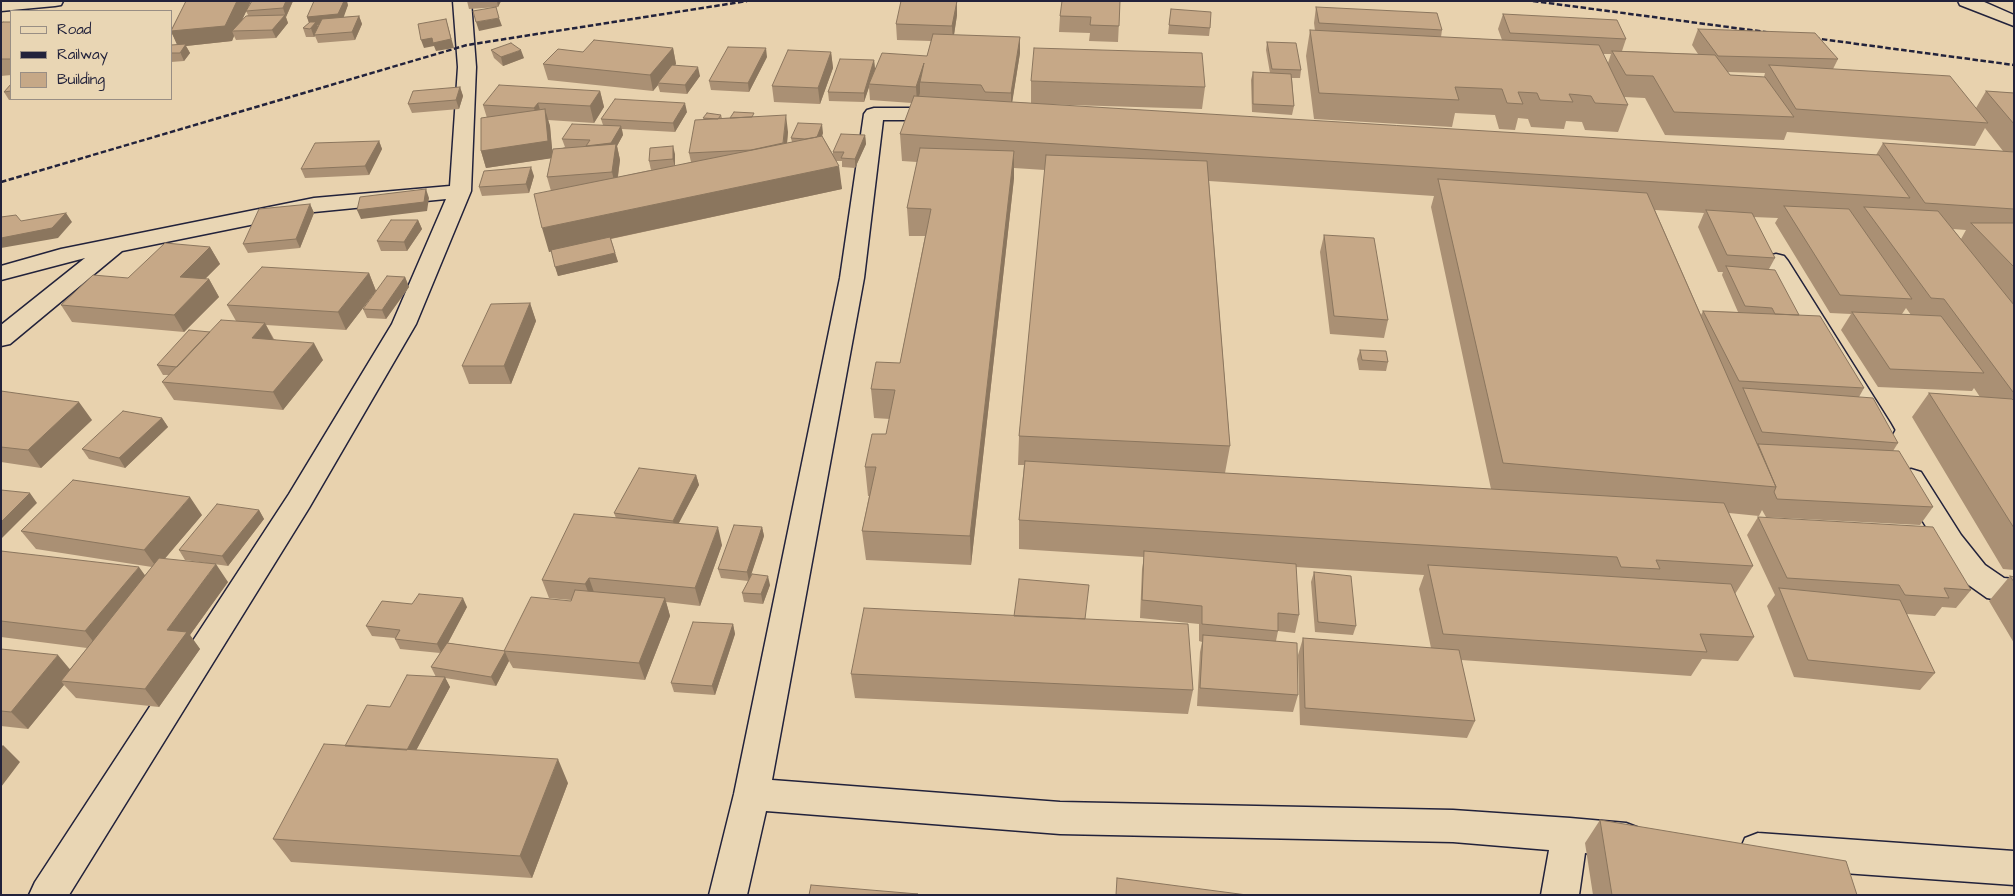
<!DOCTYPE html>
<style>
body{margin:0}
#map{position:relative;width:2015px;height:896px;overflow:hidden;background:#e8d2ae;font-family:"Architects Daughter",sans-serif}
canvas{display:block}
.frame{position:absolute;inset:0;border:2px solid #22223b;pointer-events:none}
.legend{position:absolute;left:10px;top:10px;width:162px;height:90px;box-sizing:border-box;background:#e9d6b4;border:1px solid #998e84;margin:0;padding:6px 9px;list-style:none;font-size:15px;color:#22223b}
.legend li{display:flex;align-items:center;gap:10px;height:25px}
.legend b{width:25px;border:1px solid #998e84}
</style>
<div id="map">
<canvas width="2015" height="896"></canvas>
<div class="frame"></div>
<ul class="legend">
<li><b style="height:6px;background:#e9d6b4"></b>Road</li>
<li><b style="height:6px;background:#22223b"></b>Railway</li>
<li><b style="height:14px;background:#c6a887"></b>Building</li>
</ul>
</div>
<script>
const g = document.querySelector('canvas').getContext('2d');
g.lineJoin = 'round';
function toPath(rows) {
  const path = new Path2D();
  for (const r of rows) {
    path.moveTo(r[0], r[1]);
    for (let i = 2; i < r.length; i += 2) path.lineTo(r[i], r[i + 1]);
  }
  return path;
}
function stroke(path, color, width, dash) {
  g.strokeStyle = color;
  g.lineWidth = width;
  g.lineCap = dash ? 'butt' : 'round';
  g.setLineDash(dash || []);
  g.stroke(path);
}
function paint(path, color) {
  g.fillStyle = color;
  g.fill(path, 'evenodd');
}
const minor = toPath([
 [1,1,63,1,61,5,55,6,1,11,1,1],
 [453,1,471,1,476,67,471,191,416,324,309,508,69,895,29,895,35,882,289,494,392,324,446,199,314,212,122,251,10,344,1,346,1,325,85,258,1,280,1,266,61,249,314,198,450,186,458,67,453,1],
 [1958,1,1982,1,2014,15,2014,26,1960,5,1958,1],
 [874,108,945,108,952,110,955,114,952,118,945,120,883,120,864,278,772,780,1060,802,1453,810,1570,818,1626,823,1639,828,1644,840,1639,852,1626,857,1585,853,1579,895,1541,895,1549,850,1453,842,1060,834,766,811,747,895,709,895,734,794,840,278,864,114,867,110,874,108],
 [1776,254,1784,256,1788,261,1890,423,1894,430,1890,437,1880,439,1870,437,1764,261,1768,256,1776,254],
 [1911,469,1921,472,1961,535,1985,565,2004,578,2014,579,2014,603,1987,598,1963,581,1941,551,1897,479,1901,472,1911,469],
 [1758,833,2014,851,2014,885,1758,867,1745,862,1740,850,1745,838,1758,833]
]);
const rail = toPath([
 [1533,1,1773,33],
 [1806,37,2014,65],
 [1,182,467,45,747,1]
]);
const wall = toPath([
 [186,1,251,1,242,20,248,15,246,11,293,1,286,17,288,23,276,38,236,40,234,36,232,41,186,46,190,53,184,61,171,62,171,45,178,45,171,32,171,30],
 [467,1,501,1,498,7,469,9],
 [957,1,957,15,954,35,1020,37,1020,53,1012,102,1031,103,1031,81,1205,87,1202,109,1038,104,1876,155,1883,143,2003,151,1985,128,1975,146,1787,132,1784,140,1665,135,1645,98,1624,97,1628,105,1618,132,1585,130,1582,122,1566,121,1564,129,1531,127,1528,119,1518,118,1515,130,1499,129,1495,115,1455,113,1452,127,1314,119,1306,56,1310,30,1315,31,1314,23,1316,7,1442,30,1441,37,1502,40,1498,29,1503,14,1626,39,1622,51,1698,54,1692,45,1698,29,1838,59,1833,69,1976,108,1986,91,2014,93,2014,570,2003,569,1912,417,1929,393,1980,397,1974,388,1972,391,1878,387,1841,330,1851,314,1830,313,1775,223,1778,218,1753,217,1775,258,1769,269,1799,315,1864,388,1859,397,1898,443,1893,451,1933,507,1920,525,1766,517,1762,510,1759,516,1729,513,1753,566,1735,594,1754,637,1738,661,1702,659,1691,676,1461,660,1475,721,1467,738,1300,725,1298,655,1303,638,1431,648,1419,589,1424,575,1296,567,1299,615,1295,633,1278,631,1276,641,1298,695,1293,712,1197,706,1200,652,1202,642,1199,641,1199,624,1140,618,1142,569,1144,557,1019,549,1019,520,1024,465,1018,465,1019,436,1045,170,1014,168,1014,178,971,565,866,560,862,531,869,496,868,496,865,467,886,434,890,419,874,418,871,389,900,363,925,236,909,236,907,208,917,162,902,161,900,134,912,103,870,100,869,87,864,102,829,101,828,92,874,60,875,69,927,56,931,41,897,40,896,24],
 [1603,54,1611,54,1608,63],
 [1727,72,1765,73,1764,77,1730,75],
 [1209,181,1434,196,1431,207,1491,489,1225,473,1230,446],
 [1655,210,1704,213,1698,227,1718,272,1723,272,1722,275,1738,312,1703,311,1701,315],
 [1953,229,1966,230,1961,239],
 [1906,308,1911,315,1902,314],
 [1120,1,1118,42,1089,41,1090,33,1059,32,1060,16],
 [348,5,343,17,359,16,362,24,355,40,318,43,315,36,314,37,306,37,303,28,309,23,307,17],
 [1171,9,1210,28,1209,36,1168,34],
 [11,22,11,75,1,76,1,23],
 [1267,42,1301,70,1300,78,1292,78,1294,106,1292,115,1252,112,1251,80,1253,72,1270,73,1266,50],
 [673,48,676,64,674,66,700,76,687,94,660,92,658,85,653,91,548,80,543,64,583,52],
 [491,50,524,58,503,66,494,58],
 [831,52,833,68,820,104,774,102,772,86],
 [767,57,749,92,711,90,709,81],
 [11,84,11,99,33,99,9,100,4,92],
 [460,87,463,96,459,109,412,113,408,104],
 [600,91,604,107,594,123,548,120,550,126,552,152,565,147,562,139,603,125,601,119,687,112,675,132,622,129,623,135,617,146,620,160,618,177,655,169,651,170,649,161,675,154,675,166,691,162,689,153,704,119,703,118,721,115,722,118,754,117,788,132,787,143,792,142,791,138,823,133,822,136,833,154,833,152,865,135,866,144,855,168,842,167,842,161,836,161,842,189,611,239,618,262,558,276,551,251,549,252,551,191,547,177,551,158,486,168,481,151,487,118,483,105],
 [379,141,382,149,369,175,305,178,301,169],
 [534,176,529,193,482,196,479,187],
 [310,204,314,213,300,248,248,253,243,244],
 [418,220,422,229,407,251,381,251,377,241],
 [1324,235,1388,320,1384,338,1330,334,1320,252],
 [210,247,220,264,205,279,209,279,219,297,184,332,72,322,61,305,128,278],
 [369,273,376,291,346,330,266,325,274,339,323,360,283,410,174,400,162,382,169,375,163,375,157,365,210,332,236,321,227,305],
 [405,277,409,287,386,319,367,318,363,309],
 [530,303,536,321,511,384,469,384,462,366],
 [1360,350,1388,362,1386,371,1359,370,1357,359],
 [1,391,92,420,41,468,1,462],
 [162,418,168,427,125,468,89,459,82,449],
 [696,475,699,485,679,523,722,545,700,606,666,602,670,616,645,680,513,668,509,661,496,686,445,678,450,687,416,750,568,783,532,878,291,862,273,839,345,746,390,707,436,677,431,667,440,653,400,649,395,639,395,638,372,636,366,626,412,604,467,607,448,643,505,651,571,601,571,600,549,598,542,580,616,518,614,513],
 [259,510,264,519,228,566,185,560,179,550],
 [202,515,164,559,228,582,190,635,200,649,159,707,76,698,64,685,28,729,1,726,1,649,70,669,87,648,1,637,1,551,145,575,152,567,36,549,21,531],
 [1758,517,1971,590,1956,608,1942,607,1935,616,1907,614,1935,673,1920,690,1794,677,1767,606,1775,595,1747,535],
 [762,527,764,536,751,575,770,585,763,604,744,602,742,593,748,581,721,578,718,569],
 [1314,572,1356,626,1353,635,1315,632,1311,582],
 [2010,576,2014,577,2014,643,1989,601],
 [1086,619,1193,690,1188,714,855,698,851,674],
 [733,624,735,634,715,695,674,692,671,683],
 [1600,820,1857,895,1593,895,1585,843]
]);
const shadedWall = toPath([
 [237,1,251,1,237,31,232,31,234,36,232,41,186,46,190,53,184,61,171,31],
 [286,1,293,1,286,17,283,8],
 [344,1,347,1,348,5,342,22,317,25,320,30,314,35,315,36,314,37,307,17],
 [497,1,501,1,498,7],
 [957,1,957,15,953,41,952,26],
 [285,15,288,23,276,38,272,30],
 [359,16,362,24,355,40,352,32],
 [499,18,502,26,479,31,476,22],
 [446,19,454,48,436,51,434,46,424,48,421,40],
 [1020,37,1020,53,1011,110,1011,93],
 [673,48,676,64,660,83,658,83,658,85,653,91,650,75],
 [766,48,767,57,749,92,748,83],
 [521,50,524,58,503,66,501,57],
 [831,52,833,68,820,104,818,88],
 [874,60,875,69,869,84,869,87,864,102,864,93],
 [924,63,920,82,920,93,917,103,916,87],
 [698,67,700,76,687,94,685,85],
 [460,87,463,96,459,109,456,100],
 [600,91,604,107,594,123,590,106],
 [538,103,543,120,539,125,534,108],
 [685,103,687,112,675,132,673,123],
 [545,109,550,126,553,158,486,168,481,151],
 [786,115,788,132,785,165,783,149],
 [822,124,823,133,815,153,813,144],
 [621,126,623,135,617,146,620,160,616,189,612,172,586,146],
 [865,135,866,144,855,168,855,159],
 [379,141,382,149,369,175,365,166],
 [673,146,675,154,675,168,673,159],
 [1014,151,1014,178,971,565,970,536],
 [839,166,842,189,549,252,542,228],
 [531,167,534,176,529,193,526,184],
 [426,189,429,198,427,211,361,219,357,210],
 [310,204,314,213,300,248,296,239],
 [66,213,72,222,58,238,1,248,1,238],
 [418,220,422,229,407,251,404,242],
 [210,247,220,264,190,294,180,277],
 [615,253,618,262,558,276,555,267],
 [369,273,376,291,346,330,338,312],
 [405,277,409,287,386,319,382,310],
 [209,279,219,297,184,332,174,315],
 [530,303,536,321,511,384,504,366],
 [265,323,274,341,252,338],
 [314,343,323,360,283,410,273,392],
 [79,402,92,420,41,468,28,450],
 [162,418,168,427,125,468,119,458],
 [696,475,699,485,675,530,673,521],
 [30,493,37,503,1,539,1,522],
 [190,497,202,515,157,568,144,550],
 [259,510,264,519,228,566,222,556],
 [718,527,722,545,700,606,695,588],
 [762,527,764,536,749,581,747,572],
 [216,564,228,582,190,635,200,649,159,707,145,689,167,630],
 [139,567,152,585,99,649,85,631],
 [768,576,770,585,763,604,761,594],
 [589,578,595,595,592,602,585,584],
 [463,598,467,607,442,654,437,644],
 [665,598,670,616,645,680,639,663],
 [733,624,735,634,715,695,712,686],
 [505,652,509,661,496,686,491,677],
 [58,655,73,673,61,681,64,685,28,729,11,712],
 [445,677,450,687,410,762,405,753],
 [3,745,20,762,1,787,1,747],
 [558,759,568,783,532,878,520,856]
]);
const building = toPath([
 [186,1,237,1,225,26,171,31,186,1],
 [252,1,286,1,283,8,246,11,252,1],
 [314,1,344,1,338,14,307,17,314,1],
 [901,1,957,1,952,26,896,24,901,1],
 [1062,1,1120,1,1119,26,1090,25,1091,17,1060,16,1062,1],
 [496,7,499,18,476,22,473,11,496,7],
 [1316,7,1437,13,1442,30,1319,23,1316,7],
 [1171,9,1211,12,1210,28,1169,25,1171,9],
 [1503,14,1617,20,1626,39,1510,33,1503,14],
 [285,15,272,30,232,31,246,16,285,15],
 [359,16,352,32,314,35,322,19,359,16],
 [446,19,451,39,433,43,432,38,421,40,418,24,446,19],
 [3,22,11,22,11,59,1,59,1,23,3,22],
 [310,22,316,22,310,29,303,28,310,22],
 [1698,29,1815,33,1838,59,1718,56,1698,29],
 [1310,30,1599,45,1628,105,1595,103,1591,96,1569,94,1573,102,1540,100,1537,93,1518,92,1523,104,1507,103,1502,89,1455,87,1459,100,1319,93,1310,30],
 [933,34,1020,37,1011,93,985,92,981,85,920,82,924,63,916,87,869,84,882,53,927,56,933,34],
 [594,40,673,48,650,75,543,64,558,49,583,52,594,40],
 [1267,42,1296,43,1301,70,1272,69,1267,42],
 [511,43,521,50,501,57,491,50,511,43],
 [186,44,180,53,171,53,171,45,186,44],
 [728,47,766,48,748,83,709,81,728,47],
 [1034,48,1202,53,1205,87,1031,81,1034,48],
 [788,50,831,52,818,88,772,86,788,50],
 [1612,51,1715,55,1730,75,1765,77,1794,117,1674,112,1653,76,1626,75,1612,51],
 [840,59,874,60,864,93,828,92,840,59],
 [672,65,698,67,685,85,658,83,672,65],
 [1769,65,1950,76,1988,123,1796,109,1769,65],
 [1253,72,1291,74,1294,106,1253,104,1253,72],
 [11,84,11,91,4,92,11,84],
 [499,85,600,91,590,106,538,103,534,108,483,105,499,85],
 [460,87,456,100,408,104,413,91,460,87],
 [1986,91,2014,93,2014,124,1986,91],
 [914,96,1879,155,1910,198,900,134,914,96],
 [615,99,685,103,673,123,601,119,615,99],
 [545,109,548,141,481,151,481,118,545,109],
 [734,112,754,113,752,117,730,118,734,112],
 [707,113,721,115,718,119,703,118,707,113],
 [786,115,783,143,751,150,689,153,695,120,786,115],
 [798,123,822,124,817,137,805,139,791,138,798,123],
 [572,124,621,126,611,143,586,146,590,140,562,139,572,124],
 [841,134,865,135,855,159,841,158,844,152,833,152,841,134],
 [822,136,839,166,542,228,534,194,822,136],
 [379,141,365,166,301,169,315,143,379,141],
 [1883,143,2014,152,2014,209,1925,203,1883,143],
 [616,144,612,172,547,177,553,149,616,144],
 [673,146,673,159,649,161,650,148,673,146],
 [920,148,1014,151,970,536,862,531,876,467,865,467,872,434,886,434,895,390,871,389,876,362,900,363,931,209,907,208,920,148],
 [1046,155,1207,161,1230,446,1019,436,1046,155],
 [531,167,526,184,479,187,484,171,531,167],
 [1438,179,1647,193,1776,487,1503,463,1438,179],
 [426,189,424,202,357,210,360,197,426,189],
 [310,204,296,239,243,244,259,209,310,204],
 [1784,206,1849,209,1912,299,1840,295,1784,206],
 [1864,207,1938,211,2014,305,2014,392,2013,392,1944,299,1931,298,1864,207],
 [1706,210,1752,213,1775,258,1727,255,1706,210],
 [66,213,52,228,1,238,1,217,16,215,21,221,66,213],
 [391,220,418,220,404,242,377,241,391,220],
 [1971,223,2014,223,2014,267,1971,223],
 [1324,235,1374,238,1388,320,1334,316,1324,235],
 [610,237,615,253,555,267,551,250,610,237],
 [165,243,210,247,180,277,209,279,174,315,61,305,93,275,128,278,165,243],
 [1726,266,1775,270,1799,315,1775,314,1772,308,1745,306,1726,266],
 [262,267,369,273,338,312,227,305,262,267],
 [387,276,405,277,382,310,363,309,387,276],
 [530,303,504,366,462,366,491,304,530,303],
 [1703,311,1820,316,1864,388,1739,381,1703,311],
 [1852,312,1941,316,1984,373,1890,369,1852,312],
 [221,320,265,323,252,338,314,343,273,392,162,382,221,320],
 [189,330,210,332,177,367,157,365,189,330],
 [1360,350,1386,351,1388,362,1362,360,1360,350],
 [1743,388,1873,398,1898,443,1762,432,1743,388],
 [1,391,79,402,28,450,1,447,1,391],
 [1929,393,2012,399,2014,401,2014,528,1929,393],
 [123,411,162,418,119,458,82,449,123,411],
 [1758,444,1899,451,1933,507,1777,499,1774,492,1776,487,1758,444],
 [1025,461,1724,503,1753,566,1656,560,1660,569,1621,567,1617,557,1019,520,1025,461],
 [639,468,696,475,673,521,614,513,639,468],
 [73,480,190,497,144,550,21,531,73,480],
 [1,490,30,493,1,522,1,490],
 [217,504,259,510,222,556,179,550,217,504],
 [574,514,718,527,695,588,589,578,585,584,542,580,574,514],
 [1758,517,1933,527,1971,590,1944,588,1949,598,1905,595,1899,585,1787,578,1758,517],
 [734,525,762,527,747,572,718,569,734,525],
 [1,551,139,567,85,631,1,621,1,551],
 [1144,551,1296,564,1299,615,1278,613,1278,631,1202,624,1202,606,1142,600,1144,551],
 [159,558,216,564,167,630,187,632,145,689,61,681,159,558],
 [1428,565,1731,584,1754,637,1700,634,1707,652,1443,634,1428,565],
 [1314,572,1351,576,1356,626,1318,622,1314,572],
 [752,574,768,576,761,594,742,593,752,574],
 [2010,576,2014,577,2014,582,2010,576],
 [1019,579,1089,585,1085,619,1014,616,1019,579],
 [1779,588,1900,600,1935,673,1808,660,1779,588],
 [575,590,665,598,639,663,504,651,531,597,571,601,575,590],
 [419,594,463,598,437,644,395,639,400,630,366,626,382,601,412,604,419,594],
 [864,608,1188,624,1193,690,851,674,864,608],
 [693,622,733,624,712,686,671,683,693,622],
 [1203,635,1297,643,1298,695,1200,688,1203,635],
 [1303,638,1459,650,1475,721,1305,708,1303,638],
 [447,643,505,651,505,652,491,677,431,667,447,643],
 [1,649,58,655,11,712,1,711,1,649],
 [407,675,445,677,407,750,345,746,367,705,390,707,407,675],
 [324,744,558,759,520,856,273,839,324,744],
 [1600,820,1846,861,1857,895,1612,895,1600,820],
 [1117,878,1247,895,1116,895,1117,878],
 [811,885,918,894,809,895,811,885]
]);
stroke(minor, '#22223b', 3);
paint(minor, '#e9d6b4');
stroke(rail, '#22223b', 2.5, [5.5, 2.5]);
paint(wall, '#aa9074');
paint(shadedWall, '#8b765e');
paint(building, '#c6a887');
stroke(building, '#8b765e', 1);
</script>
